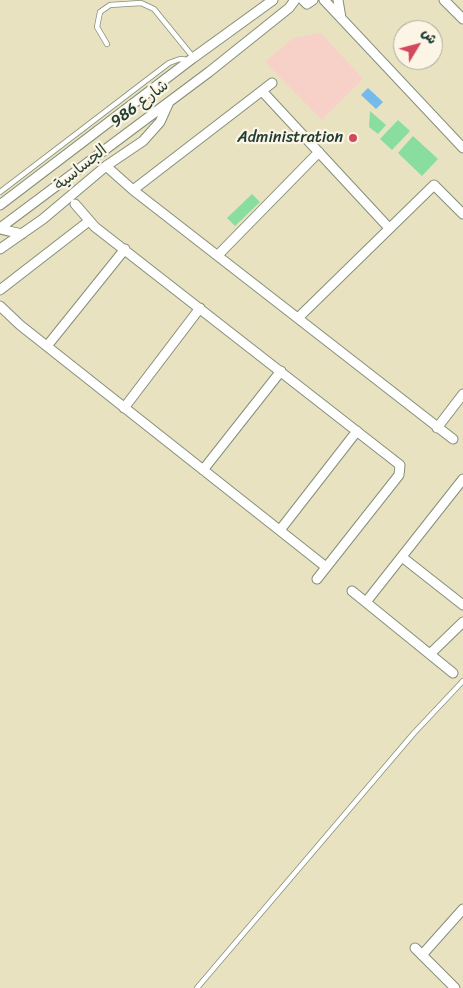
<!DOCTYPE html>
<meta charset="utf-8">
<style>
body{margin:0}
#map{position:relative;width:463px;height:988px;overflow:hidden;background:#e9e2c0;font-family:Sriracha,"Playpen Sans Arabic",sans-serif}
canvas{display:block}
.north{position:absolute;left:393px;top:20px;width:50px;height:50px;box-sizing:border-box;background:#fcf5e5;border:1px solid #a4ab9e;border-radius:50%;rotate:53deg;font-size:14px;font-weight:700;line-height:20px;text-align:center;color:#1f3d34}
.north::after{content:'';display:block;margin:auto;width:18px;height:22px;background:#d1495b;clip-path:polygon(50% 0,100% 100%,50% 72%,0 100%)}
</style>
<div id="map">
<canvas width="463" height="988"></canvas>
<div class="north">ش</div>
</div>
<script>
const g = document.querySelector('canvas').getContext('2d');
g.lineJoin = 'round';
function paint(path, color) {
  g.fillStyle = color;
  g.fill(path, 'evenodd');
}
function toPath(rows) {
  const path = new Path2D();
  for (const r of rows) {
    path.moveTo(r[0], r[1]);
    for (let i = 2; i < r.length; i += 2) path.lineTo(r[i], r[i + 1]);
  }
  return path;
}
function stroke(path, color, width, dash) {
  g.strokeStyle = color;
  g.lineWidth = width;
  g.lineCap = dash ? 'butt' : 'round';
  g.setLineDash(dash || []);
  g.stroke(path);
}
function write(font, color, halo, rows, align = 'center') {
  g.font = font + ' Sriracha,"Playpen Sans Arabic",sans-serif';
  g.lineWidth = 4.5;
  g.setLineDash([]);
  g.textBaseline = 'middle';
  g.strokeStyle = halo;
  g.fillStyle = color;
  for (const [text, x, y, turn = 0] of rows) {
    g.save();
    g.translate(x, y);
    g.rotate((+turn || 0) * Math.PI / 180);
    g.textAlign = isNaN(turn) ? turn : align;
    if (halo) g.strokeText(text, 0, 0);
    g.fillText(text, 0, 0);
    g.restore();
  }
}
const built = toPath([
 [321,33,363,79,322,120,265,62,293,38]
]);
const green = toPath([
 [370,111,386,125,378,134,369,127],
 [398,120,410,131,392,150,380,139],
 [413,136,438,159,422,176,398,153],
 [252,194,260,202,235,226,227,218]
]);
const water = toPath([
 [368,88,383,102,376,109,361,95]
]);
const service = toPath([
 [107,44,97,27,100,12,110,5,141,3,154,9,193,57],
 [0,192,169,63,180,59,189,60],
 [197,988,414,733,463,681]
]);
const minor = toPath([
 [303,0,307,4,313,0],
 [324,0,463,148],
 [338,0,341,18],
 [444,0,463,19],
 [262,91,389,228],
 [106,166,133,190,453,439],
 [133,190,272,83],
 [75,204,95,227,400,465,399,475,317,579],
 [0,205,193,58,273,0],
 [0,228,209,72,289,8,295,0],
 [0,229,22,234],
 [0,249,43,219,106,166,143,141,160,122,169,102],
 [218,255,319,152],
 [0,290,89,221],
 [0,306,20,325,326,567],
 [299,317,434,185,463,214],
 [47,346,125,249],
 [124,408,200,308],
 [437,428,463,394],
 [203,470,281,371],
 [280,530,357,431],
 [402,557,463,605],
 [352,591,453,673],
 [366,602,463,479],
 [430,654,463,622],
 [415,948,455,988],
 [422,955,463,909]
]);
const markers = [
 [353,138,5,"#d1495b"]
];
const streetNames = [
 ["شارع 986",140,104,-37],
 ["الجساسية",81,168,-39]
];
const poiNames = [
 ["Administration",343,138]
];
paint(built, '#f7d1c7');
paint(green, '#88dd9f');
paint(water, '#74baeb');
stroke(service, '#84907a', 6);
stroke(minor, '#84907a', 11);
stroke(service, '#fff', 4.5);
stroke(minor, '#fff', 9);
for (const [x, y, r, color] of markers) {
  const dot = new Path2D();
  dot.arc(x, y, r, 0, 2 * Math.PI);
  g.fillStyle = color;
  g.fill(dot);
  stroke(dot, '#fcf5e5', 2);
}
write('16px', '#1f3d34', '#fcf5e5', streetNames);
write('16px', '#1f3d34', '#fcf5e5', poiNames, 'right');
</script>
